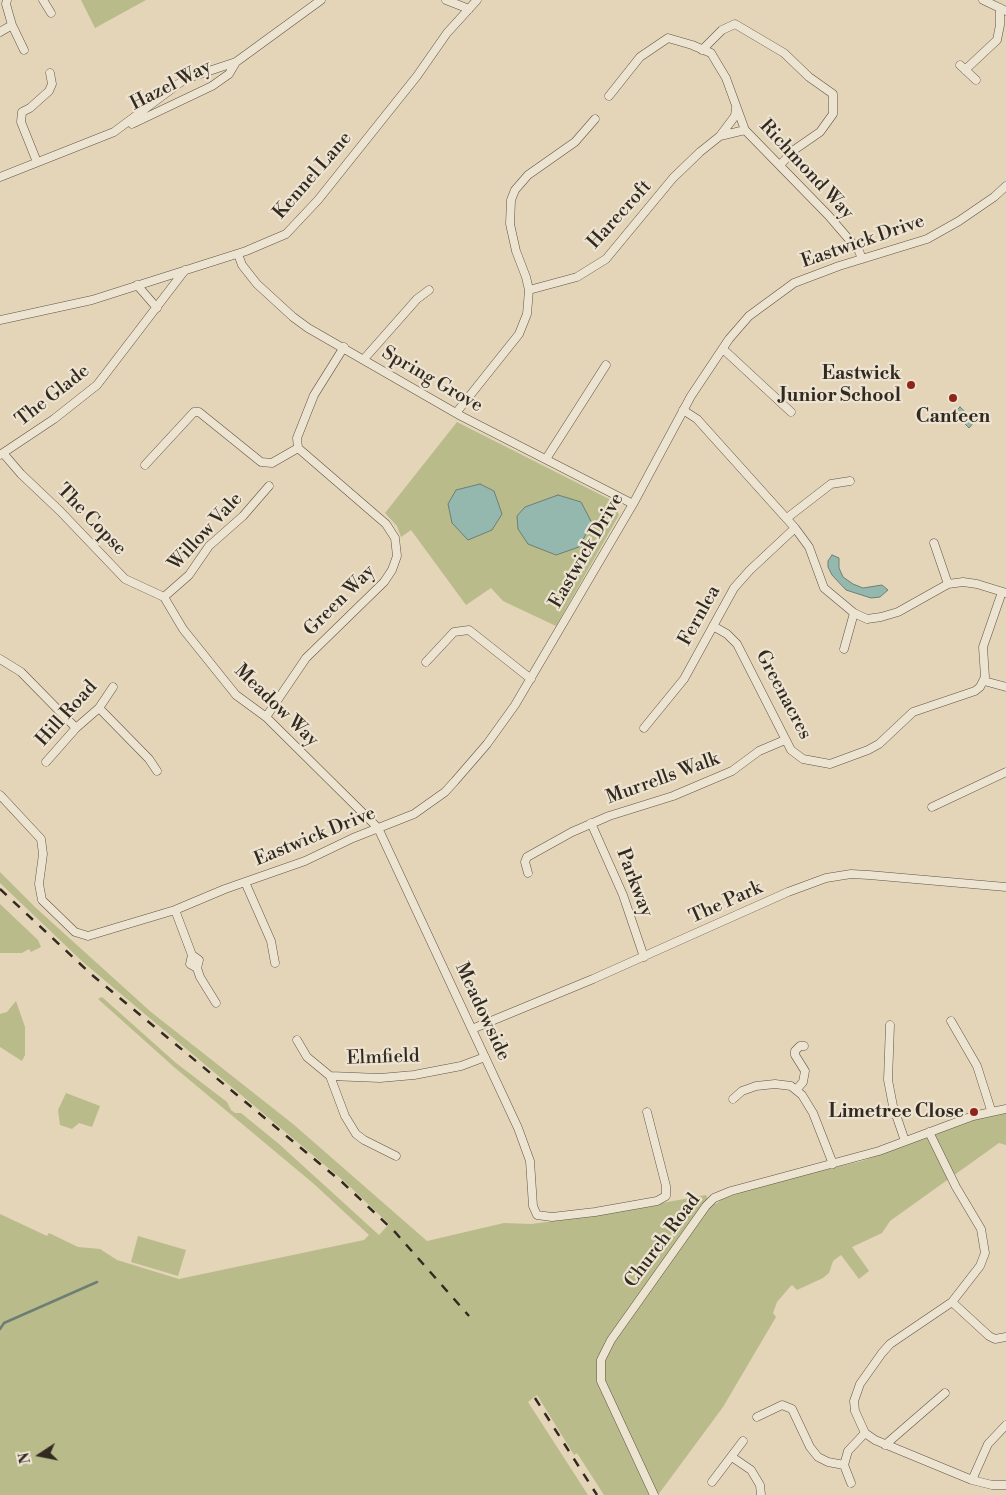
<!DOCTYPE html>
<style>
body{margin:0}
#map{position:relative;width:1006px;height:1495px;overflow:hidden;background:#e4d4b8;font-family:"Libre Bodoni",serif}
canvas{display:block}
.north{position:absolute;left:15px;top:1430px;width:50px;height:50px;-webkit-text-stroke:4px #ede3d1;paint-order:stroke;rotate:259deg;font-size:14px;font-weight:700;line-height:20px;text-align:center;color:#322920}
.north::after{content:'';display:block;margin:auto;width:18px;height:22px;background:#322920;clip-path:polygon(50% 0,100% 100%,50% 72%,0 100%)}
</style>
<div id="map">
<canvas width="1006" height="1495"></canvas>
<div class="north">N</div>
</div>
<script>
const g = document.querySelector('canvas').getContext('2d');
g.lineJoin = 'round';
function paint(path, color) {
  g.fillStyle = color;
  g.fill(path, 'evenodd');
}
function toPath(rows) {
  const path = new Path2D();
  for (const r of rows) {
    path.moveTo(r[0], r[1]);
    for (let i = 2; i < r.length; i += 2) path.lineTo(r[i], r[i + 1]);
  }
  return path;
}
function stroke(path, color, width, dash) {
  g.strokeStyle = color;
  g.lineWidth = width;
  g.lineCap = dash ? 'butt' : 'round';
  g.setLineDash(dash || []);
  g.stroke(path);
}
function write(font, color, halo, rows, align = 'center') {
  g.font = font + ' "Libre Bodoni",serif';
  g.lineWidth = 4.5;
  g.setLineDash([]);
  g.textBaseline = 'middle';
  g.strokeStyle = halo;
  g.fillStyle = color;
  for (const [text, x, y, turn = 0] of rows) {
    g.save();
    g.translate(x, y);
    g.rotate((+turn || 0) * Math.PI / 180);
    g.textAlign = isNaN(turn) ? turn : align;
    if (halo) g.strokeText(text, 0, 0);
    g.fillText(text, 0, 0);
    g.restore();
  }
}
const green = toPath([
 [81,0,146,0,95,28],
 [457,422,613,501,619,515,556,626,503,601,491,588,466,605,411,530,401,537,397,526,385,513],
 [0,872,36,908,151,1012,293,1124,427,1241,504,1223,531,1224,585,1217,706,1195,708,1199,716,1204,722,1199,770,1183,862,1161,983,1117,1006,1113,1006,1145,999,1143,890,1221,882,1233,852,1247,869,1271,859,1279,841,1255,833,1261,829,1273,823,1278,797,1290,792,1285,789,1288,777,1302,773,1313,776,1317,723,1407,658,1495,604,1495,577,1453,574,1455,537,1395,528,1402,588,1495,0,1495,0,1214,47,1236,49,1233,78,1247,100,1249,117,1260,179,1279,364,1240,369,1235,314,1184,174,1067,98,999,102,997,176,1063,227,1102,231,1110,235,1113,241,1113,279,1144,379,1235,389,1224,345,1182,84,963,0,883],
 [0,904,38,940,41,947,31,952,29,949,22,953,0,953],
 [16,1001,25,1027,25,1055,22,1061,0,1047,0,1014,7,1012],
 [66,1093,100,1106,92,1127,79,1123,72,1129,60,1125,58,1110],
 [138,1236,186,1250,178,1276,131,1262]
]);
const water = toPath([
 [960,407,975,421,969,428,954,413,960,407],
 [480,484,494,491,502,514,492,530,468,540,452,523,448,504,456,490,480,484],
 [558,495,581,502,592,523,579,547,556,555,528,544,518,529,517,516,525,507,558,495],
 [832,555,839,558,839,568,843,577,853,584,863,588,882,585,888,590,880,597,871,598,846,590,832,575,828,567,828,561,832,555]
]);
const stream = toPath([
 [0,1329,4,1323,97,1282]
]);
const minor = toPath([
 [43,0,51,13],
 [446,0,469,9],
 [983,0,1006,11],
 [12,25,24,50],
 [0,32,12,25,6,4,7,0],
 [702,50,722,30,735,24,784,53,809,77,833,94,833,114,820,132,794,150,780,165],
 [960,65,976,80],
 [965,70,997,40,1000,25,1000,8],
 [609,96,640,57,668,38,692,45,711,53,726,78,745,130,828,215,859,251,862,259],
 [132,124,212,86,229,74,236,62],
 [720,136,735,116,736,108],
 [37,162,21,122,22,112,30,108,49,91,52,84,50,73],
 [0,177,114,132,185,79,236,62,321,0],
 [238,254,242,265,257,284,293,317,308,328,461,416,633,504],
 [137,285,157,308],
 [529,290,577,277,606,259,673,178,700,152,720,136,745,130],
 [0,320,92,300,246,251,286,234,318,200,417,76,447,33,477,0],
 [723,349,791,412],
 [364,359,417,299,429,290],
 [683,410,697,419,795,528,809,547,824,588,854,613,867,619,881,617,898,612,948,584,963,582,977,584,1006,593],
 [456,413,519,334,527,314,529,290,526,277,516,251,510,224,511,200,515,190,528,175,575,142,595,119],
 [298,448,297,438,314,395,344,347],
 [3,453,21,474,60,511,125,579,164,597,183,629,236,695,266,717,378,828,518,1128,530,1161,533,1206,537,1215,552,1217,595,1212,657,1201,666,1196,666,1186,647,1112],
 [0,455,54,419,97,385,185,270],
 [546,459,606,365],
 [145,465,194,412,199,412,261,462,272,463,298,448],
 [787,518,831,484,850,481],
 [934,543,948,584],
 [164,597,189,575,209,546,243,516,269,486],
 [713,626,727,634,737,644,791,750,803,759,830,764,868,750,879,744,913,712,975,691,980,687,985,677,983,647,1002,592],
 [844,649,854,613],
 [0,659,21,672,76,728],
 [426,662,454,632,469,630,531,679],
 [984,681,1006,687],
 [99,708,149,759,157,771],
 [266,717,306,658,384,582,392,570,397,556,395,538,386,524,298,448],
 [644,728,684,679,734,588,750,570,795,528],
 [46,762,76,728,99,708,113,687],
 [0,795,41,839,43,854,39,884,42,900,75,932,88,936,175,910,225,889,305,861,353,838,414,814,445,792,455,781,487,744,515,705,633,504,691,396,729,339,749,316,794,283,839,266,927,239,959,221,994,197,1006,186],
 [932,807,1006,772],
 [591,823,623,895,644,957],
 [528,873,525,862,527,857,572,832,609,816,673,796,732,771,759,751,785,740],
 [245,882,271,941,275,963],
 [175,910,192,955,199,960,197,968,200,977,216,1003],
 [192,955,190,964,197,968],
 [951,1021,977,1066,991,1110],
 [890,1025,888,1080,893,1106,905,1141],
 [472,1029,593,979,788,892,826,878,851,874,869,875,1006,887],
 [297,1040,307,1057,330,1076,380,1078,414,1075,461,1066,485,1057],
 [330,1076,345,1116,356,1134,364,1140,396,1156],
 [796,1090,803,1082,805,1071,795,1055,795,1051,800,1046,804,1046],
 [733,1099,742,1091,756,1086,775,1084,791,1086,802,1095,813,1113,833,1164],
 [929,1132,956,1187,981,1229,985,1253,980,1266,952,1302,890,1344,882,1353,860,1384,854,1401,855,1411,865,1433,875,1440,972,1480,992,1485,1006,1485],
 [952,1302,989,1336,995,1339,1006,1337],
 [757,1417,782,1405,792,1409,810,1447,818,1457,828,1462,844,1465,848,1451,865,1433],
 [885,1445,945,1393],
 [732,1457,751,1470,760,1485,761,1495],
 [844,1465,851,1483],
 [972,1480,988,1444,1006,1425],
 [712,1482,743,1441],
 [654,1495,601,1381,601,1360,611,1340,706,1206,714,1198,731,1191,879,1151,973,1116,1006,1109]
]);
const rail = toPath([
 [0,889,92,975,342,1182,395,1232,469,1316],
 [535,1398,597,1495]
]);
const markers = [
 [911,385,5,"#8f2418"],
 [953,398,5,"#8f2418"],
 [974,1112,5,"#8f2418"]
];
const streetNames = [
 ["Hazel Way",171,86,-27],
 ["Richmond Way",806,170,47],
 ["Kennel Lane",313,176,-49],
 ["Harecroft",620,215,-48],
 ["Eastwick Drive",863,242,-19],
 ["Spring Grove",432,380,30],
 ["The Glade",53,396,-38],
 ["The Copse",91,520,46],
 ["Willow Vale",206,532,-47],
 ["Eastwick Drive",587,551,-60],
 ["Green Way",340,601,-45],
 ["Fernlea",700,616,-61],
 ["Greenacres",783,695,62],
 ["Meadow Way",276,706,44],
 ["Hill Road",67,714,-48],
 ["Murrells Walk",663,779,-20],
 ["Eastwick Drive",315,837,-22],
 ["Parkway",634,883,69],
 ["The Park",726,903,-24],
 ["Meadowside",482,1012,65],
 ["Elmfield",383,1058,-2],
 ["Church Road",663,1241,-53]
];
const poiNames = [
 ["Eastwick",901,374],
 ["Junior School",901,396],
 ["Canteen",953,417,"center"],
 ["Limetree Close",964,1112]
];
paint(green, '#b9bb8b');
paint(water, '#95b8ae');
stroke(water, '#6d7f75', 1);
stroke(stream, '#6d7f75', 2.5);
stroke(minor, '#5e5446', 9);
stroke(minor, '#ede3d1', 8);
stroke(rail, '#322920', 2.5, [9, 9]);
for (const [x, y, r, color] of markers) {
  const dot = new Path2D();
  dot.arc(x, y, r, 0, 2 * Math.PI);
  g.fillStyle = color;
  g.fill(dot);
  stroke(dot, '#ede3d1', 2);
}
write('19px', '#322920', '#ede3d1', streetNames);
write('bold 19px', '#322920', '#ede3d1', poiNames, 'right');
</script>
